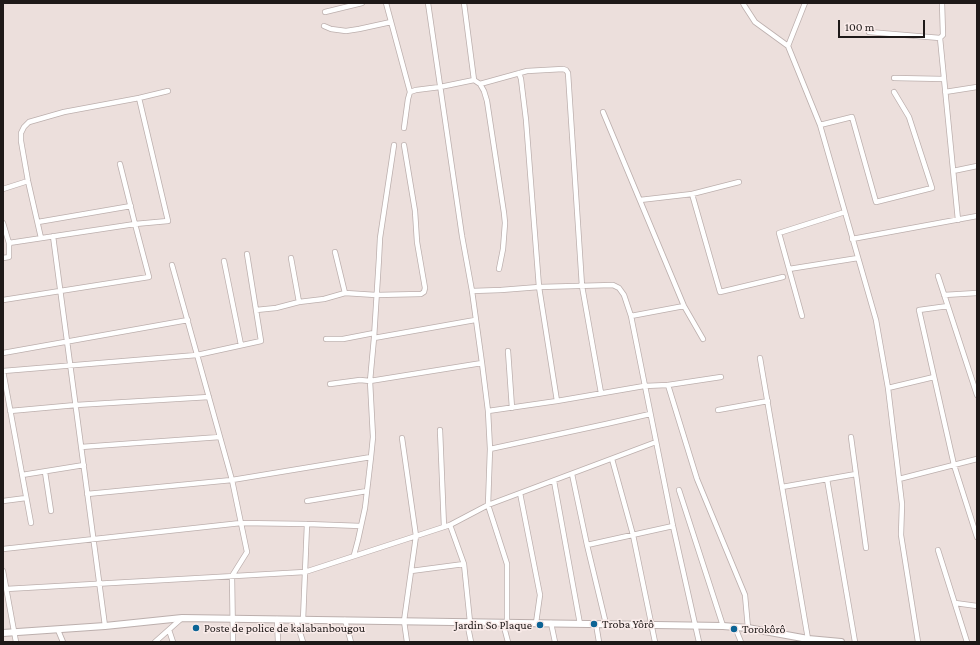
<!DOCTYPE html>
<meta charset="utf-8">
<style>
body{margin:0}
#map{position:relative;width:980px;height:645px;overflow:hidden;background:#ecdfdc;font-family:"Crimson Pro",serif}
canvas{display:block}
.frame{position:absolute;inset:0;border:4px solid #1e1918;pointer-events:none}
.scale{position:absolute;left:838px;top:20px;width:87px;height:18px;box-sizing:border-box;border:2px solid #1e1918;border-top:0;padding-left:5px;font-size:12px;line-height:14px;white-space:nowrap;color:#1e1918;-webkit-text-stroke:3px #faecea;paint-order:stroke}
</style>
<div id="map">
<canvas width="980" height="645"></canvas>
<div class="frame"></div>
<div class="scale">100 m</div>
</div>
<script>
const g = document.querySelector('canvas').getContext('2d');
g.lineJoin = 'round';
function toPath(rows) {
  const path = new Path2D();
  for (const r of rows) {
    path.moveTo(r[0], r[1]);
    for (let i = 2; i < r.length; i += 2) path.lineTo(r[i], r[i + 1]);
  }
  return path;
}
function stroke(path, color, width, dash) {
  g.strokeStyle = color;
  g.lineWidth = width;
  g.lineCap = dash ? 'butt' : 'round';
  g.setLineDash(dash || []);
  g.stroke(path);
}
function write(font, color, halo, rows, align = 'center') {
  g.font = font + ' "Crimson Pro",serif';
  g.lineWidth = 3;
  g.setLineDash([]);
  g.textBaseline = 'middle';
  g.strokeStyle = halo;
  g.fillStyle = color;
  for (const [text, x, y, turn = 0] of rows) {
    g.save();
    g.translate(x, y);
    g.rotate((+turn || 0) * Math.PI / 180);
    g.textAlign = isNaN(turn) ? turn : align;
    if (halo) g.strokeText(text, 0, 0);
    g.fillText(text, 0, 0);
    g.restore();
  }
}
const minor = toPath([
 [386,3,410,92],
 [428,3,462,236,472,291,482,363,488,411,490,449,488,505,507,564,507,623],
 [743,3,744,5,755,22,788,46,820,125,876,320,888,388,902,504,901,535,918,642],
 [942,3,943,35,940,38,958,220],
 [325,12,362,3],
 [324,26,331,29,346,31,359,29,391,22],
 [869,32,940,38],
 [788,46,805,3],
 [519,73,521,79,526,120,539,287,557,401],
 [894,78,944,79],
 [474,80,480,84,484,91,487,101,504,213,505,223,503,249,499,269],
 [480,84,527,71,563,69,566,70,568,73,582,286,601,393],
 [945,92,977,87],
 [603,112,684,306,703,339],
 [820,125,852,117,876,202,932,188,909,117,894,92],
 [404,128,408,99,410,92,416,90,440,87,474,80,464,3],
 [953,171,977,166],
 [3,189,28,181],
 [692,194,720,292,783,277],
 [640,200,692,194,739,182],
 [38,222,131,206],
 [3,223,9,243,9,257,3,258],
 [53,236,105,626],
 [41,238,28,181,21,141,21,133,24,127,29,122,64,112,139,98,168,91],
 [852,239,977,216],
 [9,243,135,224,168,221,139,98],
 [335,252,345,293],
 [291,258,299,302],
 [224,261,241,345],
 [172,265,232,480,247,552,232,576,233,642],
 [789,269,858,258],
 [938,276,977,395],
 [472,291,501,290,539,287,613,285,619,288,624,295,631,316,673,526,699,642],
 [944,295,977,293],
 [3,300,149,277,135,224,120,164],
 [948,306,919,310,954,465,977,537],
 [256,310,276,308,299,302,324,299,345,293,376,295,421,294,424,292,425,288,417,242,415,211,404,145],
 [631,316,684,306],
 [802,316,779,233,845,212],
 [374,338,475,320],
 [326,339,343,339,374,333],
 [508,351,512,408],
 [3,353,188,320],
 [760,358,808,639],
 [3,371,197,355,261,341,247,254],
 [3,371,31,523],
 [330,384,360,380,370,381,482,363],
 [668,385,697,479,745,595,748,628],
 [888,388,934,377],
 [718,410,768,401],
 [10,411,76,405,209,397],
 [488,411,557,401,644,386,668,385,721,377],
 [440,430,444,527],
 [851,437,866,548],
 [402,438,416,536,404,621,407,642],
 [81,447,220,437],
 [490,449,606,424,650,414],
 [612,459,633,535,655,642],
 [45,472,51,511],
 [572,474,587,545,606,624],
 [22,475,84,465],
 [827,479,855,642],
 [899,479,977,459],
 [554,481,580,624],
 [782,487,856,474],
 [679,490,723,626],
 [520,493,540,595,536,623],
 [87,494,232,480,371,457],
 [3,501,26,498],
 [307,501,367,491],
 [450,525,464,564,470,622],
 [587,545,673,526],
 [3,549,241,523,307,524,361,526],
 [938,550,967,642],
 [354,555,358,540,365,508,371,457,373,437,370,381,374,338,379,258,380,238,394,145],
 [3,571,16,642],
 [411,571,464,564],
 [6,589,305,572,450,525,488,505,656,442],
 [955,603,977,606],
 [277,619,278,642],
 [296,620,303,642],
 [303,620,307,524],
 [345,620,351,642],
 [467,622,471,642],
 [503,623,508,642],
 [551,623,555,642],
 [596,624,599,642],
 [735,627,741,642],
 [58,630,63,642],
 [169,630,173,642],
 [155,642,182,618]
]);
const tertiary = toPath([
 [3,633,105,626,182,618,723,626,748,628,808,639,841,642]
]);
const markers = [
 [594,624,4,"#0c6495"],
 [540,625,4,"#0c6495"],
 [196,628,4,"#0c6495"],
 [734,629,4,"#0c6495"]
];
const poiNames = [
 ["Troba Yôrô",602,624],
 ["Jardin So Plaque",532,625,"right"],
 ["Poste de police de kalabanbougou",204,628],
 ["Torokôrô",742,629]
];
stroke(minor, '#bcafad', 6);
stroke(tertiary, '#bcafad', 8);
stroke(minor, '#fff', 4.5);
stroke(tertiary, '#fff', 6);
for (const [x, y, r, color] of markers) {
  const dot = new Path2D();
  dot.arc(x, y, r, 0, 2 * Math.PI);
  g.fillStyle = color;
  g.fill(dot);
  stroke(dot, '#faecea', 1.5);
}
write('12px', '#1e1918', '#faecea', poiNames, 'left');
</script>
